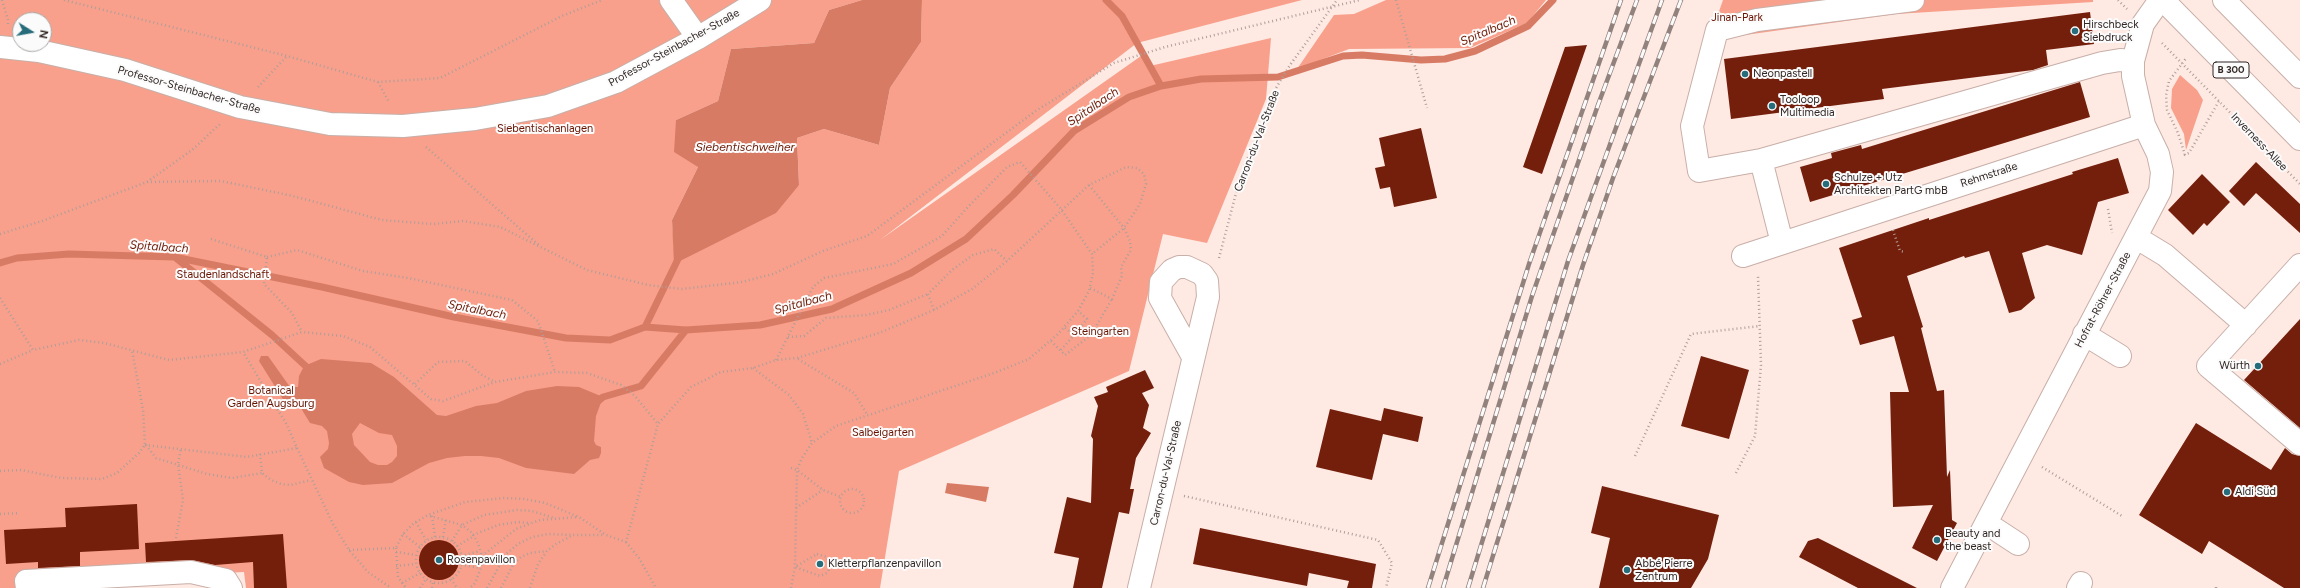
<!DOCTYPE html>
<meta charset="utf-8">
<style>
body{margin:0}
#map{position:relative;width:2300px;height:588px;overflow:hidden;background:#fee9e3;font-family:Figtree,sans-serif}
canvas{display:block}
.north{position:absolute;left:12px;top:12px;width:40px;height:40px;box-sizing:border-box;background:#fbfbfb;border:1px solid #aaa6a5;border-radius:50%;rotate:101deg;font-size:11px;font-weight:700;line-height:16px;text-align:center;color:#312725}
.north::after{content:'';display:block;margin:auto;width:14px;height:18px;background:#266c7b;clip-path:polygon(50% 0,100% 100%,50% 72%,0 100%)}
</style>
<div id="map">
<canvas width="2300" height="588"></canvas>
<div class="north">N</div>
</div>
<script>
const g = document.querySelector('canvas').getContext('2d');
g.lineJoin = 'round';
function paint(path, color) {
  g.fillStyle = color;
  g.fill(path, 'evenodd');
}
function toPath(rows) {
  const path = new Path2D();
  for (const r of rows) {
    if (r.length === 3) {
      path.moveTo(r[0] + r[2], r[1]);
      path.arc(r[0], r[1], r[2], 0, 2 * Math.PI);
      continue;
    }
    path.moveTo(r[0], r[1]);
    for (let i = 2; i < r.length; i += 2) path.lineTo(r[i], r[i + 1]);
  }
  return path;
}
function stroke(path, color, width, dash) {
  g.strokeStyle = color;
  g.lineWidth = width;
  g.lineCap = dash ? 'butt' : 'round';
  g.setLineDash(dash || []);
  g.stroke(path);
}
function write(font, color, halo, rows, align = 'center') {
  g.font = font + ' Figtree,sans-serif';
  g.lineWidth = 4;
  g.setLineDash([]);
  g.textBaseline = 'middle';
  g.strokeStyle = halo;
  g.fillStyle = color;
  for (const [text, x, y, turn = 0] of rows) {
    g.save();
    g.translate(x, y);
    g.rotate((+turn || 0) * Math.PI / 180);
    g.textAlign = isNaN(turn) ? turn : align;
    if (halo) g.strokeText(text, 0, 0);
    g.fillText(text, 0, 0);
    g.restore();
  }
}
const green = toPath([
 [0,0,862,0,829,10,814,43,731,49,718,101,676,120,698,167,672,220,675,264,799,185,797,138,824,129,879,145,890,88,921,42,922,0,1302,0,1137,43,880,240,1141,56,1150,66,1271,38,1266,99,1207,243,1163,234,1129,371,899,471,880,588,246,588,244,572,89,580,90,588,0,588],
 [20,20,44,20,44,44,20,44],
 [1386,0,1546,0,1527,23,1470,48,1349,49,1297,69,1334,15,1354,14],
 [1723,0,2093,0,2093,2,1896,14,1709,40],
 [2180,75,2197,90,2203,100,2186,150,2184,134,2171,108,2172,89]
]);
const water = toPath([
 [862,0,922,0,921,42,890,88,879,145,824,129,797,138,799,185,776,213,674,264,672,220,698,167,674,152,676,120,718,101,731,49,814,43,829,10],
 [261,356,268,356,290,387,298,387,299,376,304,366,321,359,371,363,394,377,437,415,446,416,476,406,497,403,526,391,557,386,579,387,603,397,596,416,594,441,596,445,601,447,601,453,599,458,590,460,574,474,526,468,499,458,481,456,465,456,447,458,429,463,392,483,363,485,349,482,324,468,320,457,328,449,329,443,327,431,322,426,310,423,299,405,284,401,259,361],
 [360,423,379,433,392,435,397,446,397,456,392,462,387,465,378,465,370,462,354,445,352,434],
 [947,483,989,487,986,502,945,493]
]);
const stream = toPath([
 [1106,0,1122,16,1161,86],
 [176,258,272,335,312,372],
 [0,263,17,258,69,254,174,257,322,287,454,317,566,338,610,340,645,327,686,330,760,325,832,309,911,273,966,239,1013,195,1074,131,1129,97,1161,86,1201,79,1278,77,1343,56,1362,55,1421,60,1445,59,1475,51,1528,26,1553,0],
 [645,327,679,257],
 [597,402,603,397,641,386,686,330]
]);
const building = toPath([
 [2090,12,2094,44,2046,50,2048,65,2033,70,1882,89,1884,99,1731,119,1724,59],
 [1587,45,1542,174,1523,167,1565,47],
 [2080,82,2090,117,1810,202,1800,167,1832,158,1831,153,1861,145,1862,149],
 [1421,128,1437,198,1394,207,1390,187,1380,189,1375,168,1385,166,1379,138],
 [2118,158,2129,193,2098,202,2082,255,2047,245,2022,253,2035,298,2021,310,2009,313,1989,251,1965,258,1964,256,1907,276,1923,327,1921,328,1937,391,1944,390,1947,477,1950,470,1952,520,1957,523,1937,561,1912,548,1933,505,1893,507,1890,392,1909,392,1894,336,1860,345,1852,320,1862,317,1839,248,1929,218,1929,220,2073,174,2072,172],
 [2256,162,2300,204,2300,233,2256,193,2244,206,2229,191],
 [2202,174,2230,202,2207,226,2204,223,2193,235,2168,210],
 [2300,319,2300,428,2244,380],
 [1701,356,1749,370,1729,439,1681,426],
 [1145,370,1154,388,1142,393,1149,405,1143,428,1151,433,1136,458,1130,489,1134,489,1129,514,1119,512,1102,588,1073,588,1079,558,1054,553,1067,497,1091,503,1093,439,1091,436,1098,406,1094,397,1108,392,1106,387],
 [1384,408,1423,417,1418,442,1383,434,1372,480,1316,467,1330,409,1381,421],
 [2196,423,2271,470,2285,448,2292,454,2300,456,2300,588,2284,588,2209,541,2202,554,2139,515],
 [1602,486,1719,515,1708,559,1691,588,1599,588,1610,538,1591,533],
 [137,504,139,549,80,552,80,566,38,568,38,562,6,564,4,530,66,527,65,508],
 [1200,528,1376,564,1372,588,1347,588,1349,581,1309,573,1307,586,1193,564],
 [283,534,287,588,254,588,253,562,215,565,191,560,146,562,145,543],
 [1818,538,1917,588,1858,588,1799,557,1808,541],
 [439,560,20]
]);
const path = toPath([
 [2,0,8,20,8,25],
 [64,0,287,56,378,82,440,78,562,16,602,0],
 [1396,0,1427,108],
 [2118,0,2127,9],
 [2162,43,2300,184],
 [378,82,389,102],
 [258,87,287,56],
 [426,147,540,246],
 [2184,155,2189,153,2219,101],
 [2185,155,2178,133,2167,110,2166,95,2169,81,2187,57],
 [147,182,192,150,220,124],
 [1089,185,1124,228,1130,241,1131,250,1121,267,1122,276,1112,299,1090,288],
 [2108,209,2112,233],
 [1893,230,1900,251,1905,252],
 [0,234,42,221,147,182,221,181,293,196,382,220,433,224,463,221,500,227,587,270,648,285,682,289,742,282,773,274,823,251,867,236,1037,110,1114,63,1165,47,1360,0],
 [211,239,267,257,264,284,292,313,302,332],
 [267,257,297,250,363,271,408,278,512,300,538,321,555,372],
 [1219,258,1240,178,1273,93,1290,65,1337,0],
 [0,298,33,350,79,340,104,343,169,360,243,352,302,332,343,336,370,347,431,399,443,401,495,382,555,372,587,373,621,385,635,396,658,424],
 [934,310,928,294,952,270,973,255,994,249,1007,261],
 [1065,328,1074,335,1087,319,1078,311],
 [788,337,804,336,826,318,866,315,889,310,928,294],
 [1051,341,1065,355,1091,335,1112,299],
 [1061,350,1074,335],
 [798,359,854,393,867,414],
 [776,360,813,287,824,278,893,264,942,236,966,209,1007,167,1020,162,1061,209,1092,254,1093,273,1089,291,1078,311,1058,334,1029,359,994,373,836,426,812,443,802,458,797,470,795,567,791,588],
 [0,364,33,350],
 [753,368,789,395,803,414,812,443],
 [415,384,438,362,465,361,482,375,495,382],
 [145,445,247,457,297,448,287,425,243,352],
 [146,445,156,458,207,474,232,478,262,473],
 [297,448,333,524,349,550,368,572,391,588],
 [260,454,262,473,271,480,281,484,291,485,311,480],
 [1635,456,1691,334,1760,326],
 [2042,467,2122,516],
 [791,468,797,470,823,490,841,497],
 [0,471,21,470,61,478,102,479,117,473,139,453,145,445,143,410,132,350],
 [1736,473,1755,436,1761,365,1758,276],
 [852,501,12],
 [1184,496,1378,540,1392,563,1386,588],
 [796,508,823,490],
 [0,514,20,513],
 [430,516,462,525,472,533,478,543,482,556,481,568,475,583,470,588],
 [432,516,435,537],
 [416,522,426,540],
 [403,534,420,547],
 [473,535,498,525,518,522,531,523],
 [443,537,446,519],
 [439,560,23],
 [176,538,183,500,178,464,181,449],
 [452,541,462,525,484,515,517,510,532,511,554,518],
 [626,542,639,558,656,588],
 [457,546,474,536],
 [396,548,398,577,406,588],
 [349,550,396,548,403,534,414,523,428,515,465,502,504,498,525,499,545,503,579,517,606,535,626,542,658,424,691,387,721,372,753,368,776,360,797,358,879,333,934,310,972,289,1007,261,1089,185,1126,167,1137,168,1144,174,1146,184,1140,204,1124,228,1092,254],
 [396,552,416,555],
 [817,554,827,557,830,567,827,573,820,576,795,567,817,554],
 [461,556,480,551],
 [482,556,516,529,540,520,578,517],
 [461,565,481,568],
 [396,566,416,564],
 [451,579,457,588],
 [402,583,420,573],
 [420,588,426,579],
 [432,588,433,582],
 [487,588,506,554,518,544,532,537,548,534,573,535],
 [501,588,514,563,521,557,530,553,547,551],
 [530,588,538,564,547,551,556,544,573,535,605,535],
 [2216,588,2216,587]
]);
const minor = toPath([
 [671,0,698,38],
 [0,47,39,51,125,70,240,107,330,124,403,126,475,119,548,106,616,82,698,38,760,0],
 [1761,160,1699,171,1692,126,1717,30,1757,20,1913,0],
 [2137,238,2165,255,2246,325],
 [1782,243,1761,160,2102,63,2120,60,2133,61],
 [1743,256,2144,125],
 [2300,265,2208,366,2300,444],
 [2084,334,2120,356],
 [1986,523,2018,544],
 [27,588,26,581,191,572,226,580,231,588],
 [1139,588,1208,297,1207,281,1202,274,1187,267,1179,267,1172,270,1161,282,1160,298,1193,357],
 [1952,588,2160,191,2162,172,2158,154,2144,125,2133,76,2133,61,2143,24,2160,0],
 [2078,588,2081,583]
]);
const major = toPath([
 [2163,0,2300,139],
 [2224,0,2300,77]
]);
const rail = toPath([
 [1428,588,1529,264,1621,0],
 [1443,588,1532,296,1598,105,1637,0],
 [1468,588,1568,261,1662,0],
 [1483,588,1583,265,1613,178,1681,0]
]);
const markers = [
 [2075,31,4,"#266c7b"],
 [1745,74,4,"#266c7b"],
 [1772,106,4,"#266c7b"],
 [1826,184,4,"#266c7b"],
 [2258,366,4,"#266c7b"],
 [2227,492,4,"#266c7b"],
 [1937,540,4,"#266c7b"],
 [439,560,4,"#266c7b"],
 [820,564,4,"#266c7b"],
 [1627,570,4,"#266c7b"]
];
const shields = [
 [2231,70,36]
];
const shieldNames = [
 ["B 300",2231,70]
];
const parkNames = [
 ["Jinan-Park",1737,18],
 ["Siebentischanlagen",545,129],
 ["Staudenlandschaft",223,275],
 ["Steingarten",1100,332],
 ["Botanical",271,391],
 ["Garden Augsburg",271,404],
 ["Salbeigarten",883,433]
];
const poiNames = [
 ["Hirschbeck",2083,25],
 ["Siebdruck",2083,38],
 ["Neonpastell",1753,74],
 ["Tooloop",1780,100],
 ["Multimedia",1780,113],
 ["Schulze + Utz",1834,178],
 ["Architekten PartG mbB",1834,191],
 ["Würth",2250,366,"right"],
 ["Aldi Süd",2235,492],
 ["Beauty and",1945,534],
 ["the beast",1945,547],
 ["Rosenpavillon",447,560],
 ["Kletterpflanzenpavillon",828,564],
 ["Abbé Pierre",1635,564],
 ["Zentrum",1635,577]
];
const streetNames = [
 ["Professor-Steinbacher-Straße",674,48,-29],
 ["Professor-Steinbacher-Straße",189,90,16],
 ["Carron-du-Val-Straße",1257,141,-69],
 ["Inverness-Allee",2259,142,46],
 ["Rehmstraße",1989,175,-18],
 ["Hofrat-Röhrer-Straße",2103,300,-62],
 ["Carron-du-Val-Straße",1166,473,-77]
];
const waterNames = [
 ["Spitalbach",1488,31,-23],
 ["Spitalbach",1093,107,-34],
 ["Siebentischweiher",745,147],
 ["Spitalbach",159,247,4],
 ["Spitalbach",803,303,-15],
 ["Spitalbach",477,310,11]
];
paint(green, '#f8a08b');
paint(water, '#d87b65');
stroke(stream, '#d87b65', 7);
paint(building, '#741f0c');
stroke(minor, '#c8afa8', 24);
stroke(major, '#c8afa8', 24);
stroke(path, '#af9e9a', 2.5, [1, 3]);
stroke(minor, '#fff', 22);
stroke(major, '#fff', 22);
stroke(rail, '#91827e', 4.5);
stroke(rail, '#fbfbfb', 3, [9]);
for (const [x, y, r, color] of markers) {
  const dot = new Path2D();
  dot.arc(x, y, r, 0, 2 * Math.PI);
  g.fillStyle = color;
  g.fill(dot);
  stroke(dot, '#fbfbfb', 1.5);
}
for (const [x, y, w] of shields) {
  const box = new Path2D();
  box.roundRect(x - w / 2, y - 8, w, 16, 3);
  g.fillStyle = '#fbfbfb';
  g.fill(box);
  stroke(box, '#312725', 1);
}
write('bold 10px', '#312725', null, shieldNames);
write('11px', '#681300', '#fbfbfb', parkNames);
write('11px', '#312725', '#fbfbfb', poiNames, 'left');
write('11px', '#312725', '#fbfbfb', streetNames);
write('italic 12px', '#6e1a06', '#fbfbfb', waterNames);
</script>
